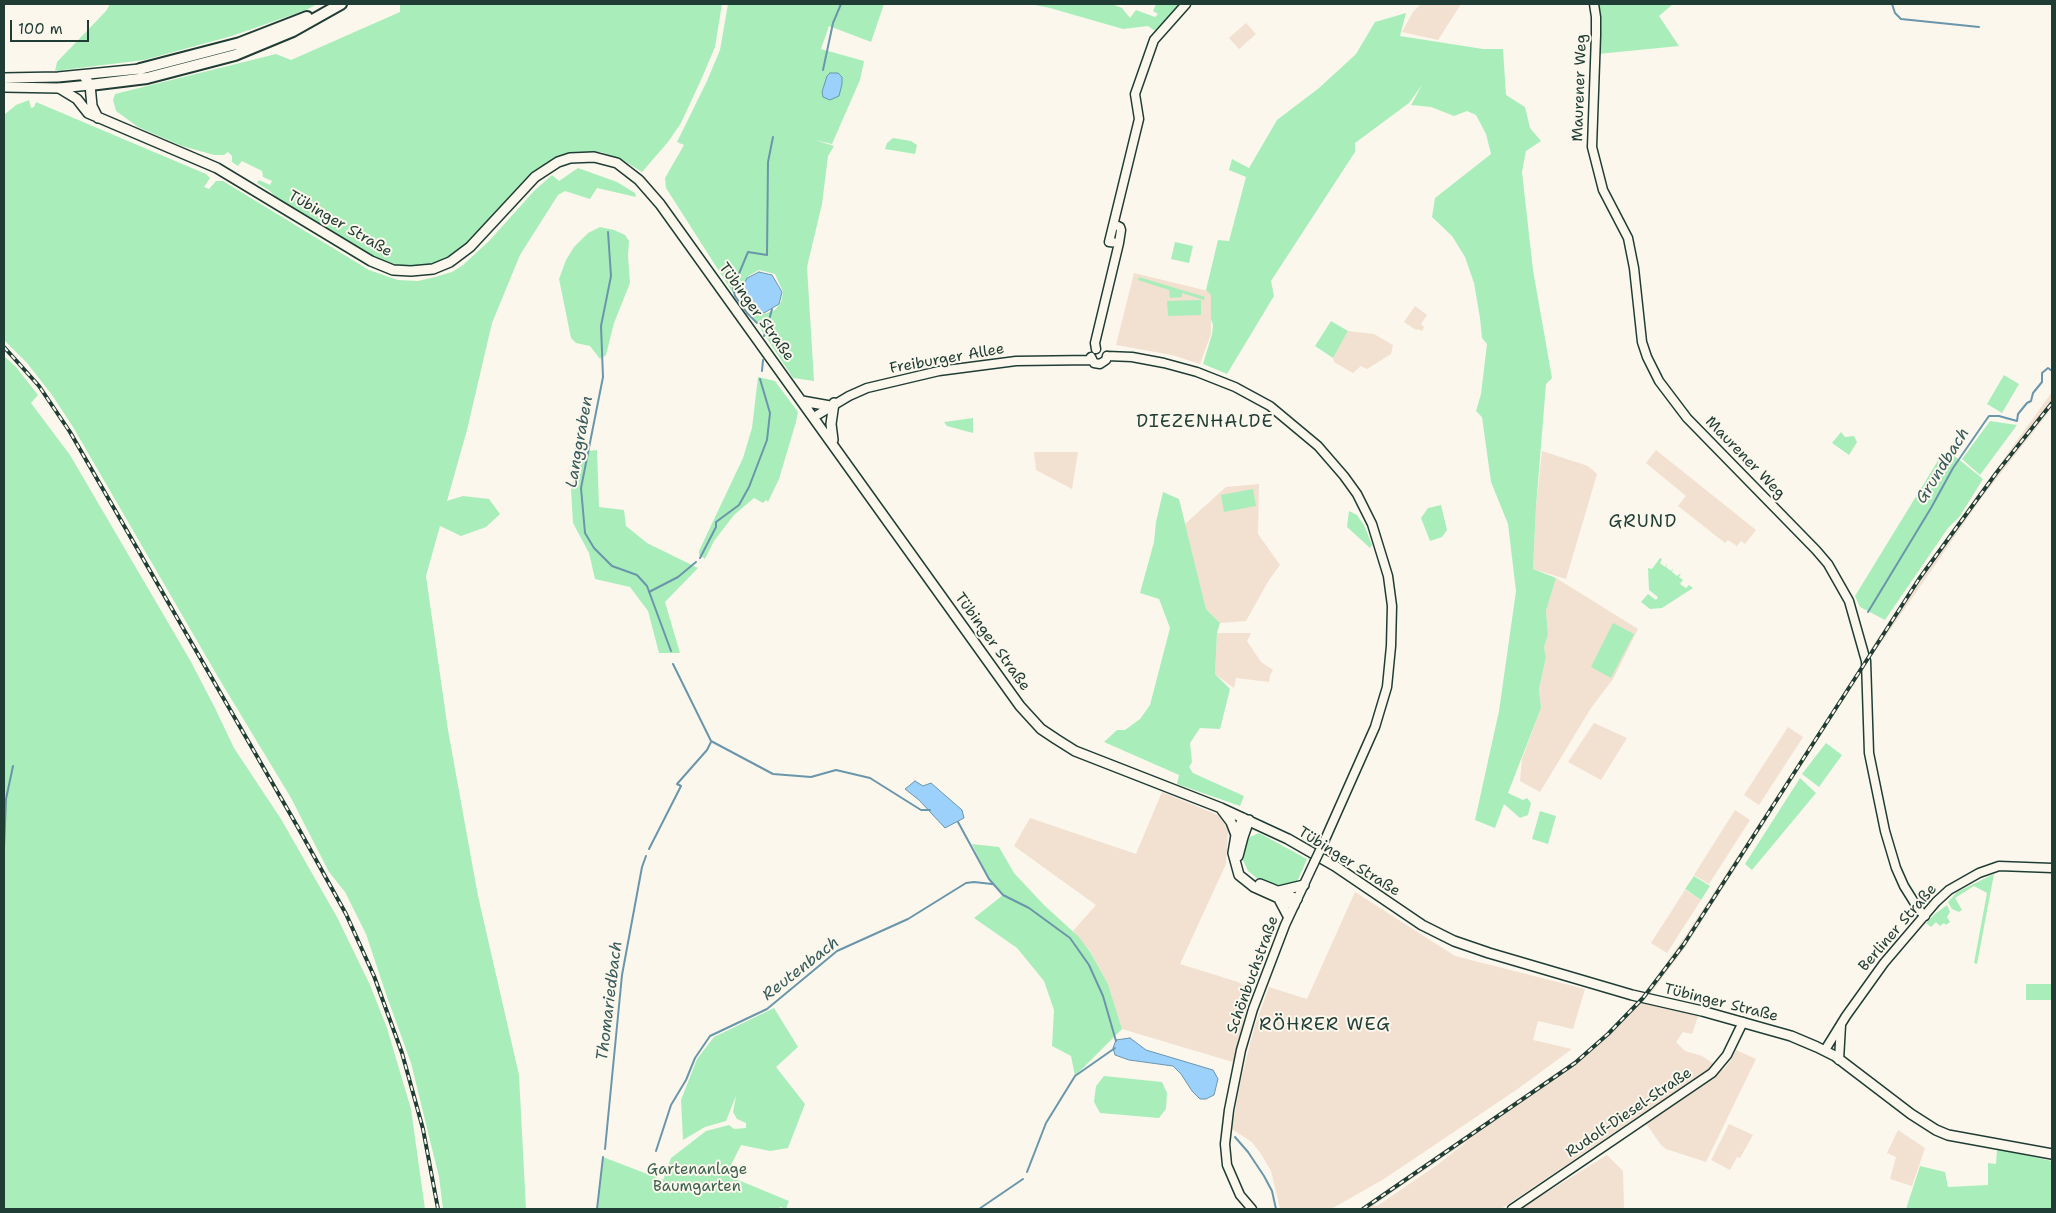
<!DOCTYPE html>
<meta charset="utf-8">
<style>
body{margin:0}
#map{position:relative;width:2056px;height:1213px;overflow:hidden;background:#fbf7ec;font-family:"Shantell Sans",sans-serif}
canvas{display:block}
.frame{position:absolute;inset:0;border:5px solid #1f3d34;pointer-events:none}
.scale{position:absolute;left:10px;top:20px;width:79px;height:22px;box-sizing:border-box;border:2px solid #1f3d34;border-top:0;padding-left:6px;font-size:15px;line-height:18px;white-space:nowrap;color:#1f3d34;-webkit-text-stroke:4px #fbf7ec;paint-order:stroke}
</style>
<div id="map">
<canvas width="2056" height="1213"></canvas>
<div class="frame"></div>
<div class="scale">100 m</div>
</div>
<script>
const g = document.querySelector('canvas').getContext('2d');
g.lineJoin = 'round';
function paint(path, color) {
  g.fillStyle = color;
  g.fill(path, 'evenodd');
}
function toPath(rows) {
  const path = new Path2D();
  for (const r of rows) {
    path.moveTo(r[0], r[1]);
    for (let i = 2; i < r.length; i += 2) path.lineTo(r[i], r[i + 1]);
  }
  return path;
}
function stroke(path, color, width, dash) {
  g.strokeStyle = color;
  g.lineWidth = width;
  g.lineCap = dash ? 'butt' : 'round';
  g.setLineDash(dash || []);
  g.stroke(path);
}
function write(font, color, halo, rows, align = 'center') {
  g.font = font + ' "Shantell Sans",sans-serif';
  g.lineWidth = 4;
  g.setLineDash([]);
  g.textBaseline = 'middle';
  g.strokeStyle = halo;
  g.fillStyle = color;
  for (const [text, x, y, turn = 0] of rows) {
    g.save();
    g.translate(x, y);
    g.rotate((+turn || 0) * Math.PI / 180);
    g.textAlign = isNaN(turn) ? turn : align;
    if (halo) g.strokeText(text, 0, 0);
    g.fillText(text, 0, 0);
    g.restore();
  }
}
const built = toPath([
 [1421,4,1461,4,1438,40,1402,32,1413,12],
 [1246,23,1256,34,1239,49,1229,38],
 [1134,273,1208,291,1211,294,1211,334,1200,364,1172,355,1116,345],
 [1415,306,1427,315,1421,324,1424,327,1422,331,1418,329,1416,330,1404,322],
 [1348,331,1374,334,1393,345,1391,354,1367,369,1361,366,1353,373,1334,362,1333,358],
 [2052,392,2052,408,1980,500,1872,656,1870,650,1920,575],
 [1656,450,1756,530,1745,544,1741,541,1737,546,1728,540,1725,543,1678,506,1686,496,1646,463],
 [1542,451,1588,466,1597,474,1566,579,1533,569,1536,507],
 [1034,452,1078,452,1072,489,1036,470],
 [1259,484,1258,534,1280,565,1269,580,1246,621,1220,623,1206,609,1185,524,1226,487],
 [1556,578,1638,629,1613,679,1591,708,1540,792,1520,781,1522,759,1541,708,1539,689,1546,657,1544,647,1548,635,1546,611],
 [1217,633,1251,633,1247,641,1261,662,1273,670,1270,675,1269,682,1236,678,1234,688,1215,674],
 [1861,666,1861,673,1684,949,1650,994,1646,992,1690,929],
 [1594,723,1627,738,1601,780,1568,762],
 [1788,727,1803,737,1759,805,1744,795],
 [1162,792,1220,816,1228,831,1226,864,1180,964,1238,982,1251,991,1233,1062,1122,1029,1108,984,1091,952,1073,931,1096,905,1014,846,1030,818,1136,854],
 [1735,810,1750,820,1709,884,1694,875],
 [1685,890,1701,900,1667,953,1651,943],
 [1355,892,1455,956,1585,989,1573,1029,1538,1021,1533,1040,1572,1049,1519,1088,1384,1179,1331,1209,1280,1209,1271,1171,1261,1154,1252,1142,1232,1129,1241,1079,1255,1025,1269,987,1307,999],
 [1637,1002,1698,1016,1692,1034,1683,1032,1676,1042,1685,1051,1702,1056,1723,1070,1731,1060,1736,1050,1756,1059,1706,1162,1666,1149,1661,1145,1640,1115,1501,1209,1359,1209,1575,1060,1615,1026],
 [1473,1137,1437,1165,1377,1206,1374,1205],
 [1729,1124,1753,1135,1740,1158,1737,1157,1730,1170,1711,1160],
 [1898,1130,1925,1148,1912,1186,1890,1179,1896,1157,1887,1153],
 [1607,1155,1623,1171,1624,1209,1520,1209]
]);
const green = toPath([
 [110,4,317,4,306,10,232,36,144,60,55,71,57,62,106,11],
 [400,4,722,4,715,47,701,80,681,123,668,142,642,172,623,160,601,152,566,153,553,159,536,171,457,253,434,264,423,266,399,266,370,255,277,198,270,191,257,183,259,180,270,185,272,181,263,177,262,171,242,161,238,166,232,162,232,156,228,152,224,155,214,155,182,146,138,127,116,111,113,100,115,94,276,54,291,60,400,12],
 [728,4,884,4,871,42,829,26,821,49,864,61,860,80,832,144,815,140,834,146,828,156,822,204,807,267,814,381,793,378,751,314,764,314,775,310,781,302,783,292,775,274,759,270,748,276,740,291,733,293,666,188,665,178,684,145,677,142,707,81,720,50],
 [1030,4,1112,4,1122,8,1130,18,1136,10,1155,17,1158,14,1153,11,1156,4,1186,4,1158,33,1148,26,1123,29,1050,8],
 [1597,4,1673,4,1659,16,1679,46,1598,54],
 [1406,13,1400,36,1483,49,1503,49,1506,95,1525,107,1530,128,1541,141,1526,151,1522,172,1533,270,1552,378,1546,384,1536,507,1533,569,1556,578,1546,611,1548,635,1544,647,1546,657,1539,689,1541,708,1508,793,1523,800,1527,798,1531,803,1528,815,1520,818,1504,804,1495,828,1475,820,1499,711,1516,591,1508,524,1491,482,1482,417,1476,411,1481,394,1487,344,1482,338,1480,318,1474,283,1465,257,1452,236,1432,217,1435,198,1491,154,1486,134,1476,115,1467,111,1454,116,1431,107,1411,105,1422,85,1409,103,1355,143,1355,152,1271,281,1274,296,1227,374,1203,364,1212,334,1213,325,1211,319,1211,295,1206,290,1218,240,1229,241,1246,177,1229,170,1232,159,1249,168,1277,120,1319,88,1356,54,1375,22],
 [29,100,31,108,34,107,36,102,206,174,210,178,204,187,209,189,216,181,223,181,369,270,398,280,418,281,435,277,452,272,463,265,489,241,534,191,552,175,559,181,578,168,617,182,635,193,636,197,597,188,590,199,565,191,558,195,520,255,492,323,467,430,447,501,463,496,489,499,500,514,486,527,461,536,440,526,426,576,448,730,478,896,519,1075,526,1209,443,1209,439,1177,411,1063,386,994,366,934,345,892,329,872,291,798,218,677,73,427,52,395,27,363,4,340,4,115,16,105],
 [893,138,911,141,917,145,915,154,885,149,887,143],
 [600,227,614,230,625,235,629,241,628,256,630,283,614,323,606,355,600,359,590,346,576,343,571,338,559,279,566,260,574,247,588,233],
 [1175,242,1193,246,1189,263,1171,259],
 [1139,277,1205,297,1204,300,1182,293,1182,297,1170,298,1169,290,1138,280],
 [1201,300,1201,315,1168,316,1167,301],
 [1331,321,1348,331,1333,358,1315,346],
 [4,356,16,367,38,395,31,403,70,455,190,660,215,708,234,748,281,819,337,917,370,985,387,1028,411,1109,425,1209,4,1209],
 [2004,375,2019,384,2002,413,1987,404],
 [758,377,775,381,798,412,796,422,779,479,768,502,766,500,763,503,754,498,734,515,714,541,705,559,699,555,699,551,743,458,752,428],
 [973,418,973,433,947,426,944,422],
 [1990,421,2017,425,1980,475,1962,459],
 [1841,432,1845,437,1854,436,1857,442,1849,455,1832,443],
 [597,450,599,507,624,510,626,526,647,543,698,568,665,602,680,653,659,653,648,611,630,587,595,579,589,553,573,523,571,489,576,468,577,452],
 [1951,453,1983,479,1960,516,1948,528,1885,620,1860,607,1855,596,1942,454,1948,457],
 [1253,489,1256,506,1224,512,1221,495],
 [1163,492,1179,499,1206,609,1220,623,1217,633,1215,674,1230,689,1220,729,1200,728,1190,743,1192,762,1189,767,1193,773,1244,796,1240,806,1177,784,1179,775,1104,742,1117,730,1125,730,1140,719,1150,705,1170,628,1159,599,1140,593,1154,542,1156,522],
 [1441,505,1447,530,1442,537,1430,541,1421,518,1428,508],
 [1349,511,1357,515,1364,525,1372,545,1370,548,1347,527],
 [1660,558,1662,559,1660,563,1665,567,1668,563,1666,567,1671,571,1673,568,1672,572,1677,576,1681,573,1679,577,1683,580,1680,584,1686,588,1689,585,1693,588,1662,608,1650,609,1641,602,1648,594,1656,600,1658,597,1649,590,1648,568,1652,569],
 [1613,623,1634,634,1611,678,1591,667],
 [1826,743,1842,755,1819,787,1802,774],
 [1800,778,1816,793,1752,870,1745,864],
 [1540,811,1556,816,1548,844,1532,839],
 [1259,833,1307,859,1297,882,1286,886,1272,884,1259,880,1248,871,1242,858,1243,847,1250,837],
 [972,844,999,847,1014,873,1044,905,1079,937,1091,953,1108,984,1122,1029,1075,1076,1071,1056,1052,1046,1054,1010,1044,981,1017,948,974,918,1003,895,989,879],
 [1994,874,1977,964,1974,963,1987,893,1974,886,1955,898,1962,910,1959,912,1952,909,1948,902,1957,892],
 [1694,876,1710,886,1701,900,1685,889],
 [1947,905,1950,912,1947,917,1950,922,1946,925,1944,923,1940,926,1936,922,1931,927,1926,923,1936,913],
 [2026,984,2052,984,2052,1000,2026,1000],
 [774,1008,798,1047,776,1067,805,1104,788,1148,770,1151,741,1145,726,1175,789,1201,786,1209,780,1207,779,1209,597,1209,603,1157,663,1180,671,1158,706,1131,729,1125,734,1129,746,1128,746,1123,737,1119,733,1112,736,1096,726,1121,705,1127,683,1140,681,1100,697,1059,714,1037],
 [1104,1076,1162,1082,1167,1093,1166,1109,1159,1118,1100,1113,1094,1102,1096,1086],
 [1997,1149,2052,1161,2052,1209,1906,1209,1920,1166,1945,1172,1948,1187,1988,1185,1988,1163,1996,1164]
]);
const water = toPath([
 [830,73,838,73,842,77,842,84,839,96,830,100,823,97,822,92,827,76,830,73],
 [759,272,772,275,782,292,779,304,764,313,753,311,742,289,747,278,759,272],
 [915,781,923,786,931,783,962,810,964,818,945,828,919,800,905,789,915,781],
 [1130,1038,1146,1050,1213,1070,1218,1079,1214,1095,1206,1099,1200,1099,1192,1091,1181,1074,1173,1066,1129,1060,1115,1055,1113,1048,1116,1040,1130,1038]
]);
const stream = toPath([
 [1892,4,1895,13,1901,19,1979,27],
 [823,70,833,23,841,4],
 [608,232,611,276,601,326,603,377,581,488,585,533,594,548,612,566,637,575,647,586,671,651],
 [768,324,772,309],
 [764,336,768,325,763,322,757,323,747,313,735,296,733,288,748,252,767,255,768,162,773,137],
 [762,371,763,360],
 [700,558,716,527,716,522,739,505,749,487,767,440,770,413,760,379],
 [649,592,678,577,696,562],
 [1868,612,1931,508,1953,468,1984,423,1989,416,1999,416,2017,421,2018,414,2027,403,2031,401,2033,393,2042,382,2042,373,2048,368,2052,371],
 [673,664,711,741,773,774,811,777,836,770,870,778,921,810,930,810],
 [958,822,989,879,1003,895,1029,908,1070,938,1089,965,1103,996,1116,1041],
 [4,849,6,799,13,766],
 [649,849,681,786,677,784,707,750,711,742],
 [1235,1137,1248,1152,1264,1176,1272,1191,1276,1209],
 [605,1149,622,975,642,867,646,856],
 [656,1151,671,1105,686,1080,695,1058,710,1036,767,1009,837,951,908,919,966,883,974,882,992,884],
 [1027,1172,1046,1123,1075,1076,1115,1048],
 [597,1209,603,1157],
 [979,1209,1023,1179]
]);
const tertiary = toPath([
 [1594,4,1596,17,1596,35,1592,147,1603,190,1628,238,1634,268,1642,342,1647,357,1659,381,1687,418,1816,550,1828,564,1849,601,1866,661,1869,753,1885,831,1896,868,1904,886,1919,910,1925,916],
 [1114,224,1120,227,1121,230,1119,243],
 [1096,349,1095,343,1119,243,1109,242,1139,119,1135,94,1154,40,1186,4],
 [1107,356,1132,357,1164,363,1197,372,1235,387,1270,406,1318,446,1344,476,1357,494,1372,524,1388,576,1392,606,1391,646,1387,687,1375,727,1323,844],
 [1091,357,1094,363,1100,364,1106,360,1107,356],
 [814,417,849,396,867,388,939,371,1016,361,1092,360],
 [1825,1050,1846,1016,1884,963,1936,902,1949,890,1979,873,1999,866,2052,868],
 [1839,1060,1841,1025],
 [1252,1209,1240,1195,1227,1165,1225,1144,1229,1110,1241,1050,1253,1009,1285,925,1314,863],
 [1512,1209,1712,1073,1727,1055,1743,1022]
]);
const secondary = toPath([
 [84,76,90,85,92,106,98,118],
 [59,88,77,99,88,113,217,168,371,261,393,270,411,271,433,269,450,262,470,247,535,177,558,162,570,158,594,157,617,163,639,180,660,204,1020,706,1041,729,1056,739,1075,751,1221,808,1288,839,1335,866,1422,925,1454,941,1489,953,1632,995,1702,1011,1791,1036,1817,1047,1835,1056,1911,1114,1936,1130,1948,1135,2052,1154],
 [802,401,830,406],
 [833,440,831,424,834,403],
 [1222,810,1231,822,1236,835],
 [1243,818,1236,835,1233,853,1239,875,1254,887,1294,905],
 [1238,856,1243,837,1249,820],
 [1260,884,1297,899],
 [1279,891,1304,885],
 [1280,901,1288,916]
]);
const primary = toPath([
 [4,78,58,77,140,69],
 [4,87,59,88,90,85]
]);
const trunk = toPath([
 [140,69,240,43,307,17],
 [90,85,147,78,235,55,293,31,341,4]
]);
const rail = toPath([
 [4,347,39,386,70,432,300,831,346,914,374,976,402,1053,423,1129,438,1209],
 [1363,1209,1575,1063,1608,1034,1643,998,1684,944,1919,579,1997,472,2052,403]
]);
const tertiaryBridge = toPath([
 [1314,863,1323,844]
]);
const streetNames = [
 ["Maurener Weg",1580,88,-88],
 ["Tübinger Straße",340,224,30],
 ["Tübinger Straße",756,312,54],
 ["Freiburger Allee",947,359,-10],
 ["Maurener Weg",1745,458,46],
 ["Tübinger Straße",992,642,54],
 ["Tübinger Straße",1349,862,32],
 ["Berliner Straße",1898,928,-49],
 ["Schönbuchstraße",1253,975,-70],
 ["Tübinger Straße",1721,1003,14],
 ["Rudolf-Diesel-Straße",1629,1113,-34]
];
const parkNames = [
 ["Gartenanlage",697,1170],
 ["Baumgarten",697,1187]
];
const waterNames = [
 ["Langgraben",580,442,-80],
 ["Grundbach",1943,466,-58],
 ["Reutenbach",801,969,-38],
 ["Thomariedbach",610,1001,-83]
];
const quarterNames = [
 ["DIEZENHALDE",1205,422],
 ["GRUND",1643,522],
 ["RÖHRER WEG",1325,1025]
];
paint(built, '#f2e0d0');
paint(green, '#a9eeba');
paint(water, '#9cd1fb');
stroke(water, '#6a96ab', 1);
stroke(stream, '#6a96ab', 2);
stroke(tertiary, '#1f3d34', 11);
stroke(secondary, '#1f3d34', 12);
stroke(primary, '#1f3d34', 12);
stroke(trunk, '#1f3d34', 14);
stroke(tertiary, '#fbf7ec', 8);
stroke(secondary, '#fbf7ec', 9);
stroke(primary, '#fbf7ec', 9);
stroke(trunk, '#fbf7ec', 10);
stroke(rail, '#1f3d34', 4);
stroke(rail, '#fbf7ec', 2, [5.5]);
stroke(tertiaryBridge, '#1f3d34', 11, []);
stroke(tertiaryBridge, '#fbf7ec', 8);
write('15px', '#1f3d34', '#fbf7ec', streetNames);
write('15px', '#3b604f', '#fbf7ec', parkNames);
write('italic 16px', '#385b5c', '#fbf7ec', waterNames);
g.letterSpacing = '1px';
write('18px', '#1f3d34', '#fbf7ec', quarterNames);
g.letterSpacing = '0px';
</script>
